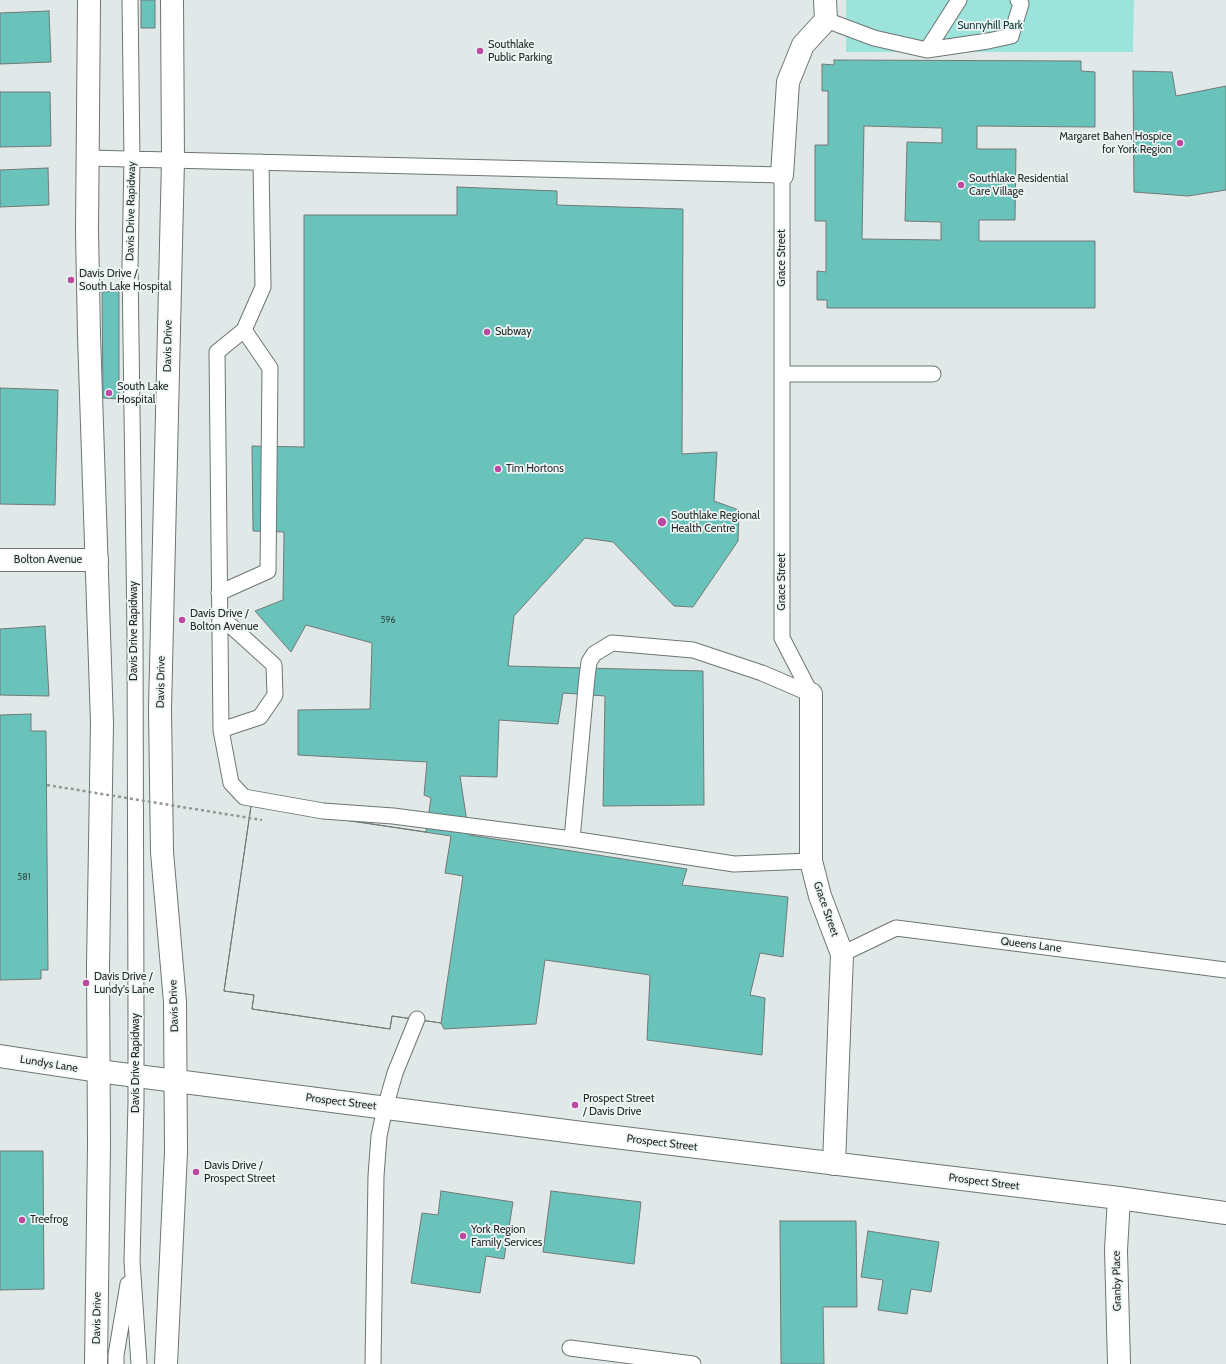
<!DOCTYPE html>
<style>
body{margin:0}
canvas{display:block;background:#e1e9e8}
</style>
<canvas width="1226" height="1364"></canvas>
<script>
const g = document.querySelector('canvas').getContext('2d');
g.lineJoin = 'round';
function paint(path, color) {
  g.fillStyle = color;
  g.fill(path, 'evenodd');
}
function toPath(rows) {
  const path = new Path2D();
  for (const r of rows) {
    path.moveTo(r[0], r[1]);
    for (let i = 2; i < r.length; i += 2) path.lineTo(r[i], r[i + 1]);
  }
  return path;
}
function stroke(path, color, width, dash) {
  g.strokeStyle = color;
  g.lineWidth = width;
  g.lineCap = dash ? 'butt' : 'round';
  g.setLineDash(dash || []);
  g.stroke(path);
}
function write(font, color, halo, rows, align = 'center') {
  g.font = font + ' Cabin,sans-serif';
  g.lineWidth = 3.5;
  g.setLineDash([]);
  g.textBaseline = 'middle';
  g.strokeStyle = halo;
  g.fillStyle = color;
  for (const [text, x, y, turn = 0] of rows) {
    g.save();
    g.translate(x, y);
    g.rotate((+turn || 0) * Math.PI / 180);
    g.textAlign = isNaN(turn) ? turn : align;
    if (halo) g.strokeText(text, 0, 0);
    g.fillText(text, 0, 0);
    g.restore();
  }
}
const green = toPath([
 [846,0,1134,0,1133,52,846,52]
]);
const building = toPath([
 [141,0,155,0,155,28,141,28,141,0],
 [49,11,51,62,0,64,0,13,49,11],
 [834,60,1081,61,1081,71,1095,72,1095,127,977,126,977,149,1016,149,1015,220,979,220,979,241,1095,241,1095,308,827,308,827,300,817,300,817,271,826,272,826,221,815,221,815,145,828,145,828,91,822,91,822,64,834,65,834,60],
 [864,126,942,128,942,143,907,142,905,221,941,222,941,240,862,239,864,126],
 [1133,71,1172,72,1176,96,1226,86,1226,190,1188,196,1134,192,1133,71],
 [0,92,50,92,51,146,0,147,0,92],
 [48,168,49,205,0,207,0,170,48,168],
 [457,187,557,191,557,205,683,209,682,454,717,452,714,501,739,510,738,541,693,607,674,606,613,542,585,538,514,616,508,666,703,671,704,805,603,806,605,696,563,693,558,724,499,720,497,777,460,776,469,835,687,869,682,885,788,897,783,957,760,953,750,995,765,998,762,1055,647,1040,650,975,545,960,536,1024,444,1029,441,1023,392,1016,390,1029,252,1009,254,995,224,991,251,806,426,832,431,798,424,795,427,762,298,755,298,710,370,709,372,643,306,625,291,652,255,611,283,600,284,532,253,531,252,446,304,447,304,215,457,215,457,187],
 [119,291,119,399,103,398,102,292,119,291],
 [0,388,58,390,55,505,0,504,0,388],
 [45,626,49,696,0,695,0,629,45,626],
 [31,714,31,731,46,731,48,970,41,970,41,979,0,980,0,715,31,714],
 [251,806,451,836,445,873,463,876,441,1023,392,1016,390,1029,252,1009,254,995,224,991,251,806],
 [0,1151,43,1151,44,1289,0,1290,0,1151],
 [441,1191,513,1202,504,1259,486,1256,480,1293,411,1283,422,1213,438,1215,441,1191],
 [551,1191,641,1202,634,1264,543,1252,551,1191],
 [780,1221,856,1221,857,1307,823,1307,824,1364,781,1364,780,1221],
 [868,1231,939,1242,931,1292,911,1289,907,1314,878,1310,883,1280,861,1277,868,1231]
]);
const lane = toPath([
 [130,0,132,159,130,266,135,631,136,1016,136,1103,132,1261,139,1364],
 [826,20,874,38,927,50,988,41,1011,36,1021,4,1018,0],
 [927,50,959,0],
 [87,158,782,175,782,638,811,694],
 [261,162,263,287,244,330,217,352,221,730,231,783,244,797,323,811,393,816,572,839,734,864,811,861],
 [782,374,933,374],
 [219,593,268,571,270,368,244,330],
 [220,616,274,665,275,695,260,717,221,730],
 [572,839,587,677,589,662,594,654,612,643,693,650,762,673,811,694],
 [842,954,896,928,1226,970],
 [570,1348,693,1364],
 [116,1364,116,1355,128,1284],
 [373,1364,376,1176,379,1136,385,1108,395,1073,417,1019]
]);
const street = toPath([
 [782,175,788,82,803,45,826,20,825,0],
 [0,560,97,560],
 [811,694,811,861,820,896,842,954,834,1164],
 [0,1056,98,1071],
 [1119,1364,1116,1250,1119,1198]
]);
const secondary = toPath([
 [98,1071,582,1133,1119,1198,1226,1213]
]);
const primary = toPath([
 [89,0,87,231,89,335,102,723,98,966,99,1145,96,1364],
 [166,1364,176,1152,175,1002,162,852,160,709,173,160,172,0]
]);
const pathBridge = toPath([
 [47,785,262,820]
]);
const markers = [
 [480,51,4,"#bc48a1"],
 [1180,143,4,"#bc48a1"],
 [961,185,4,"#bc48a1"],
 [71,280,4,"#bc48a1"],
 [487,332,4,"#bc48a1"],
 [109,393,4,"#bc48a1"],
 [498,469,4,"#bc48a1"],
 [662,522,5,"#bc48a1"],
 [182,620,4,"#bc48a1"],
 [86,983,4,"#bc48a1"],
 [575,1105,4,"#bc48a1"],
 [196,1172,4,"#bc48a1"],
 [22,1220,4,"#bc48a1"],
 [463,1236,4,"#bc48a1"]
];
const numberNames = [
 ["596",388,620],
 ["581",24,877]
];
const parkNames = [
 ["Sunnyhill Park",990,26]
];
const poiNames = [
 ["Southlake",488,45],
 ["Public Parking",488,58],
 ["Margaret Bahen Hospice",1172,137,"right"],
 ["for York Region",1172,150,"right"],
 ["Southlake Residential",969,179],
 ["Care Village",969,192],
 ["Davis Drive /",79,274],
 ["South Lake Hospital",79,287],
 ["Subway",495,332],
 ["South Lake",117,387],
 ["Hospital",117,400],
 ["Tim Hortons",506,469],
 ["Southlake Regional",671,516],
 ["Health Centre",671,529],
 ["Davis Drive /",190,614],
 ["Bolton Avenue",190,627],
 ["Davis Drive /",94,977],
 ["Lundy's Lane",94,990],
 ["Prospect Street",583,1099],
 ["/ Davis Drive",583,1112],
 ["Davis Drive /",204,1166],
 ["Prospect Street",204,1179],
 ["Treefrog",30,1220],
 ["York Region",471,1230],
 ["Family Services",471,1243]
];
const streetNames = [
 ["Davis Drive Rapidway",131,211,-89],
 ["Grace Street",782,258,-90],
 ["Davis Drive",168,346,-89],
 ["Bolton Avenue",48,560],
 ["Grace Street",782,582,-90],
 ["Davis Drive Rapidway",134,631,-90],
 ["Davis Drive",161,682,-89],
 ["Grace Street",826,909,71],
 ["Queens Lane",1031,945,7],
 ["Davis Drive",174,1006,-92],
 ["Davis Drive Rapidway",136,1063,-90],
 ["Lundys Lane",49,1064,9],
 ["Prospect Street",341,1102,7],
 ["Prospect Street",662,1143,7],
 ["Prospect Street",984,1182,7],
 ["Granby Place",1117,1281,-91],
 ["Davis Drive",97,1318,-89]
];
paint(green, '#9ce3db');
paint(building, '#69c3ba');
stroke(building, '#727978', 1);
stroke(lane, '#6d7574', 17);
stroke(street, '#6d7574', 24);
stroke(secondary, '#6d7574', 24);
stroke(primary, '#6d7574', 24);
stroke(lane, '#fff', 15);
stroke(street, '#fff', 22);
stroke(secondary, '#fff', 22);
stroke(primary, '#fff', 22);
stroke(pathBridge, '#919796', 2.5, [3, 3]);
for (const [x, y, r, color] of markers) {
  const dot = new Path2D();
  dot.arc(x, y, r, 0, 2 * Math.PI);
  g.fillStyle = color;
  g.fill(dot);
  stroke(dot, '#eef6f5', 1.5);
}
write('9px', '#364f4c', null, numberNames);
write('11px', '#093532', '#eef6f5', parkNames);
write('11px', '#252828', '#eef6f5', poiNames, 'left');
write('11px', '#252828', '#eef6f5', streetNames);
</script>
